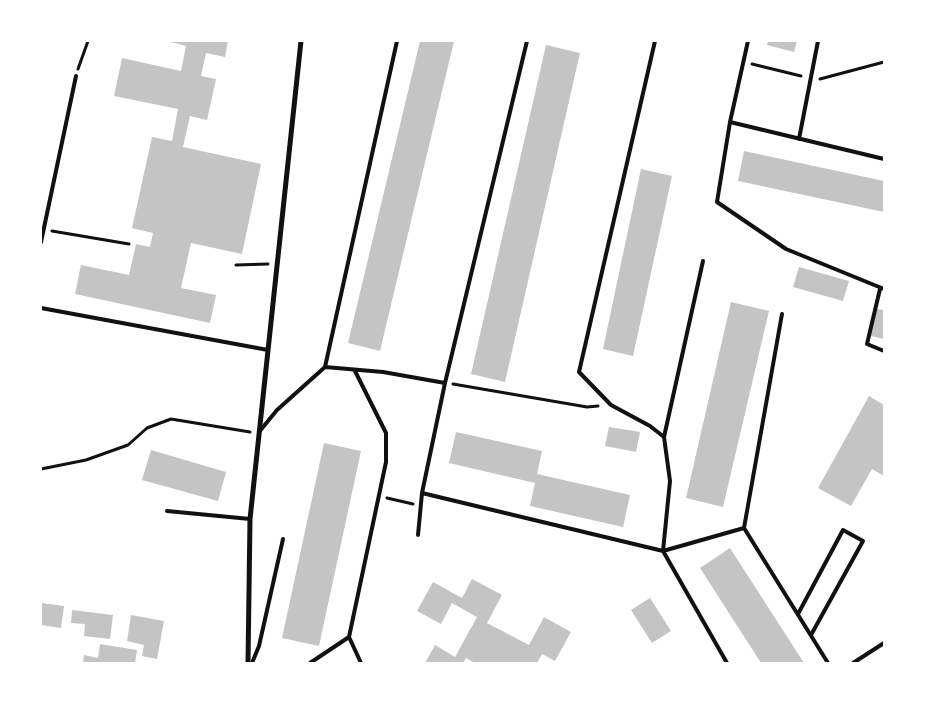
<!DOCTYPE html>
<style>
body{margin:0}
#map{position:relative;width:925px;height:704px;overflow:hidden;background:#fff;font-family:"Source Serif 4",serif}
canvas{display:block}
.frame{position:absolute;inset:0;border:42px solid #fff;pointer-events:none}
</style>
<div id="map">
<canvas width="925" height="704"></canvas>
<div class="frame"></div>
</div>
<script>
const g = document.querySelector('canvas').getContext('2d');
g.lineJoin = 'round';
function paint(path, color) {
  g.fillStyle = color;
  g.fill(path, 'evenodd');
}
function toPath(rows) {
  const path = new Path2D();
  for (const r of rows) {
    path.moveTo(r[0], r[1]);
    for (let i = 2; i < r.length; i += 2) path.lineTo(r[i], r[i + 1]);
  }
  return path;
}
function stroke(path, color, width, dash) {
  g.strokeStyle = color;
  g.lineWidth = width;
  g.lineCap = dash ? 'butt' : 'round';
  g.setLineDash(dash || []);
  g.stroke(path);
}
const building = toPath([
 [167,41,228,41,225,57,206,53,201,76,216,79,207,120,190,116,183,147,261,164,242,254,191,243,181,288,216,295,210,323,75,294,81,265,129,275,136,244,150,247,153,233,132,228,152,137,172,141,178,109,114,96,122,58,181,71,186,46],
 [420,41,454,41,380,351,348,343],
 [768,41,797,41,794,52,767,45],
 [546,45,580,53,505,382,471,374],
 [744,151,884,181,884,212,738,181],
 [641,169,672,176,633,356,603,349],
 [799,267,849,281,843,301,793,287],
 [731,302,769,311,723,507,686,498],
 [877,309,884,310,884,339,871,336],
 [869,396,884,405,884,476,872,469,851,506,818,488],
 [609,427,640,432,636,452,605,446],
 [456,432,542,451,537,474,630,495,623,527,530,506,535,483,449,463],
 [324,443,361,451,319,646,282,638],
 [151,450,226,472,218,501,142,480],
 [730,548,804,663,761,663,700,568],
 [472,579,502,595,487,623,529,645,544,617,571,632,555,661,542,654,537,663,475,663,466,658,463,663,425,663,435,645,455,657,477,617,452,603,441,624,417,611,433,582,462,598],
 [650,598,671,631,652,643,631,610],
 [41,603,64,606,61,628,41,625],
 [72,610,113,615,110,639,84,636,85,624,71,623],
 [131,615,164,621,157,659,142,656,144,645,127,641],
 [100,644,137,650,135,663,83,663,84,655,98,658]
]);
const path = toPath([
 [752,64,801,76],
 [78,69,88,41],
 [820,79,884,62],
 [52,231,129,244],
 [236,265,268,264],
 [453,384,587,407,598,406],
 [41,469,86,460,128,445,147,428,171,419,250,432],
 [387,498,413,504]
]);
const service = toPath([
 [655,41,579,372,611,405,650,426,664,437],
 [748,41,730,122,717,202,786,249,884,289],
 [730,122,884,159],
 [799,139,818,41],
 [41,242,76,76],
 [703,261,664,437,670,481,663,551,727,663],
 [880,289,867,344,884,351],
 [41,308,268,350],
 [782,314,744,528,828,663],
 [325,367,383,372,445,383,527,41],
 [325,367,397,41],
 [259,432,277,410,325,367],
 [422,493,663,551,744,528],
 [167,511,250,519],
 [418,535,422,493,445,383],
 [798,614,843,530,863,541,811,635],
 [349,637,361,663],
 [252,663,259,646,283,539],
 [310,663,349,637,386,462,386,433,355,371],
 [853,663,884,643]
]);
const minor = toPath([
 [248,663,250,519,301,41]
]);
paint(building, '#c4c4c4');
stroke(path, '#111', 3);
stroke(service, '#111', 4);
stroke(minor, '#111', 5);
</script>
